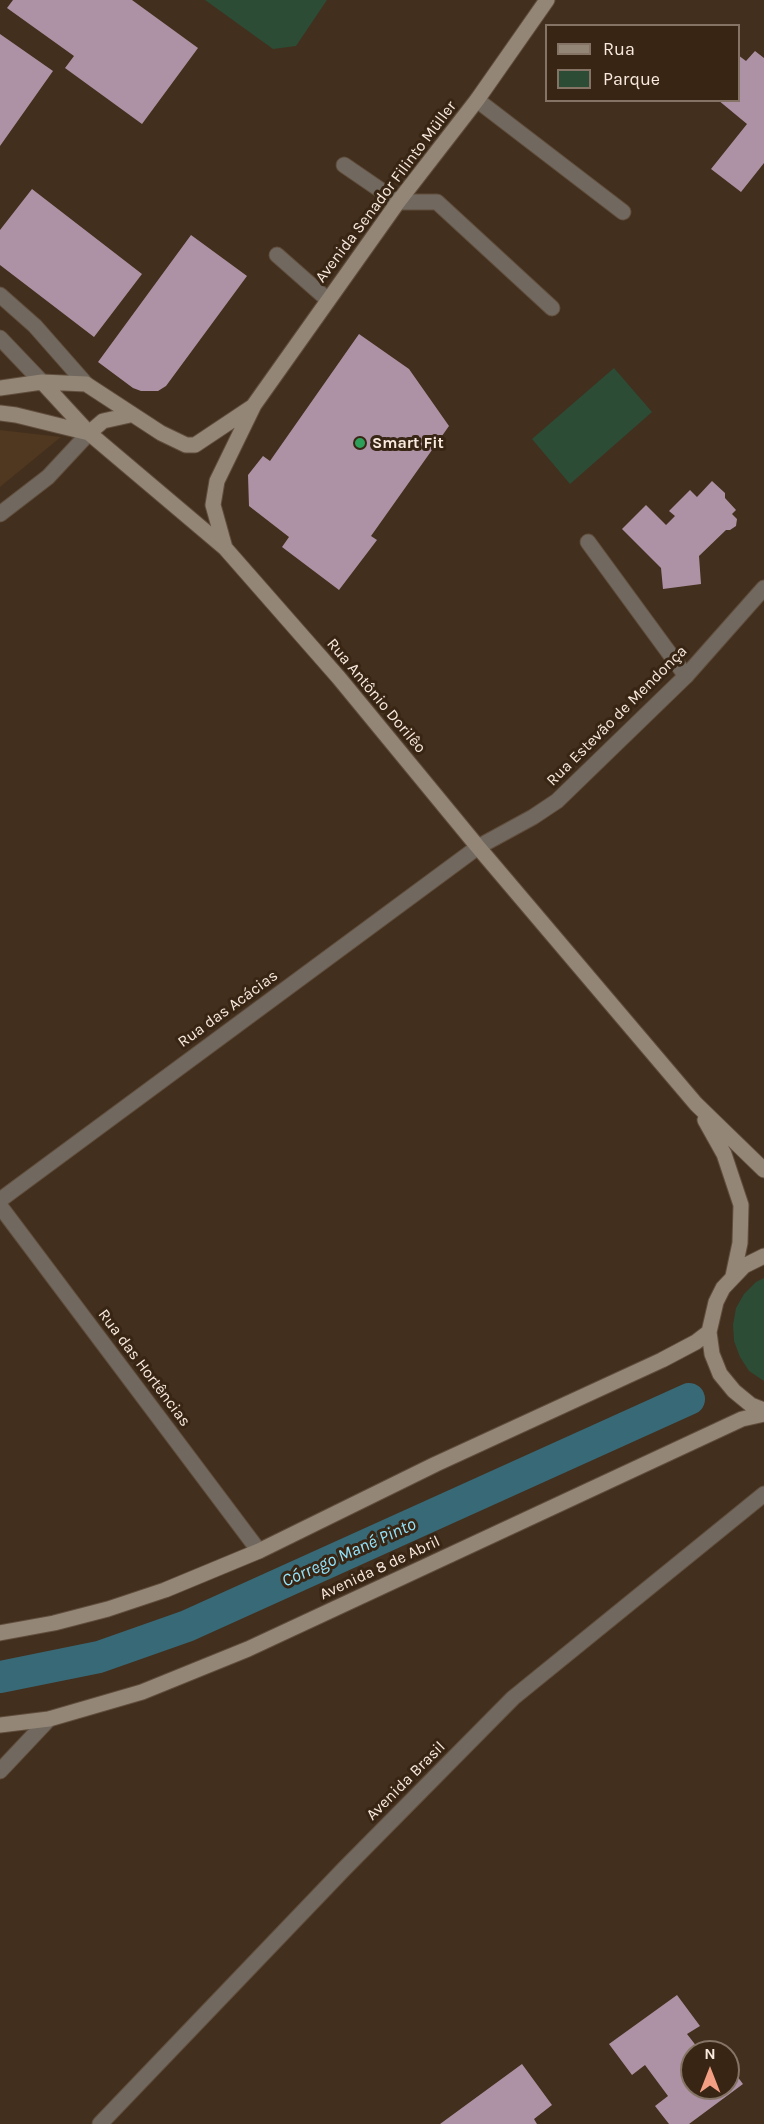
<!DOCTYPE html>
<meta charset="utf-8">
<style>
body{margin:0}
#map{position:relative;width:764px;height:2124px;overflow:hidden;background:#432f1d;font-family:Karla,sans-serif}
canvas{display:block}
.legend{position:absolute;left:545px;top:24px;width:195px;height:78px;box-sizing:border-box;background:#382513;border:2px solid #857465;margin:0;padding:8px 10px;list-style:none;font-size:18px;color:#f8eadf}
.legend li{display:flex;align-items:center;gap:12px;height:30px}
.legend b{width:30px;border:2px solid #857465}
.north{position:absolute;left:680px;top:2040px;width:60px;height:60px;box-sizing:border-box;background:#382513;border:2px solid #857465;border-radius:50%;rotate:0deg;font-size:16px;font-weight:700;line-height:24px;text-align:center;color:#f8eadf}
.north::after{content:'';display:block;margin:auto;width:21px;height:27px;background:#f39f84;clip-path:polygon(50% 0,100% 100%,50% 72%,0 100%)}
</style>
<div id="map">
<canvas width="764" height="2124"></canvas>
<ul class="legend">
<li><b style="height:8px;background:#938676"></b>Rua</li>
<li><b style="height:16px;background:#2c4c36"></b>Parque</li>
</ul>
<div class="north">N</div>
</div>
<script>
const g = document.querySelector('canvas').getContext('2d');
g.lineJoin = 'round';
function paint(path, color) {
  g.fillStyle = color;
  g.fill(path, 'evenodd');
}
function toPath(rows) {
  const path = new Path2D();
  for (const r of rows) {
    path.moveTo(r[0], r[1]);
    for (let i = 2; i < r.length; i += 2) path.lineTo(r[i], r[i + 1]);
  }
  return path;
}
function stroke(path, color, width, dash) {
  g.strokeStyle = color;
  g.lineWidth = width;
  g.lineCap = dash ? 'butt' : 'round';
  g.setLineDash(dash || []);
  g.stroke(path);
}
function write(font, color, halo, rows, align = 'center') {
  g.font = font + ' Karla,sans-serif';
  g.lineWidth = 6;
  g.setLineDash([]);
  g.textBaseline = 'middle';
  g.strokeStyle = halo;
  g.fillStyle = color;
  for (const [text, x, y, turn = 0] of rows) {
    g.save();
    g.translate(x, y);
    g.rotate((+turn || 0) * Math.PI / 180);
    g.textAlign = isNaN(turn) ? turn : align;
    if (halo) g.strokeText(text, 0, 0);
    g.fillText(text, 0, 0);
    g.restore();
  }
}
const built = toPath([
 [0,430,61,437,0,487]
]);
const green = toPath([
 [205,0,327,0,296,46,273,49],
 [614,368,652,412,570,484,532,439],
 [764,1278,764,1381,749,1371,740,1357,734,1341,733,1325,736,1308,744,1294,756,1282]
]);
const canal = toPath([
 [0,1677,99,1657,187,1626,689,1399]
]);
const building = toPath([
 [13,0,132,0,198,48,142,124,65,68,74,56,7,8],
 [0,34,53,71,0,146],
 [755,51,764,58,764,163,741,192,711,169,747,124,718,100,738,100,738,55,746,61],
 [32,189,142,274,94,337,0,265,0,230],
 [191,235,247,276,166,386,158,391,141,391,133,388,98,362],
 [359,334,409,369,449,426,371,536,377,540,339,590,282,547,289,537,249,506,248,475,263,456,270,461],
 [712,481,725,493,725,498,736,510,732,514,737,519,736,526,730,530,726,530,699,556,701,584,663,589,661,568,622,529,646,505,666,525,675,516,669,511,690,490,697,497],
 [677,1995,700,2026,687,2034,701,2052,692,2052,692,2088,728,2088,728,2064,743,2084,689,2124,669,2124,655,2106,668,2096,645,2065,632,2075,609,2044],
 [522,2064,552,2105,534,2119,537,2124,440,2124]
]);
const service = toPath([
 [477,100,623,212],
 [344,165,398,202,437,202,552,308],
 [277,255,328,300],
 [588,542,686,676]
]);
const minor = toPath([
 [0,514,48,477,89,433],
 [0,1200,478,847],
 [0,1206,259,1551],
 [0,1771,49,1719],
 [100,2124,344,1869,513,1698,764,1494]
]);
const tertiary = toPath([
 [0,295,35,326,86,384],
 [0,338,42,382],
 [478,847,533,817,557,801,686,676,764,588]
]);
const secondary = toPath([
 [42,382,89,433,225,548,339,678,478,847,696,1104,764,1170],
 [0,388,42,382,86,384,161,433,186,445,195,445,252,407],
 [0,413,16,415,89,433,103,421,130,415],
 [225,548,213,505,217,481,254,405,398,202,477,100,547,0],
 [705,1120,724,1154,741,1205,740,1243,733,1276],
 [764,1256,744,1266,723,1288,716,1302,709,1332,712,1354,720,1374,734,1391,751,1405,764,1410],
 [0,1633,54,1623,108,1609,165,1590,259,1551,436,1464,662,1360,696,1342,709,1332],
 [0,1725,49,1719,142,1692,248,1649,742,1419,764,1414]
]);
const markers = [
 [360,443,6,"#2e9e5b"]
];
const streetNames = [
 ["Avenida Senador Filinto Müller",386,192,-53],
 ["Rua Antônio Dorilêo",376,696,50],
 ["Rua Estevão de Mendonça",617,716,-45],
 ["Rua das Acácias",228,1009,-36],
 ["Rua das Hortências",144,1368,53],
 ["Avenida 8 de Abril",380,1568,-25],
 ["Avenida Brasil",406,1781,-45]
];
const poiNames = [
 ["Smart Fit",372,443]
];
const waterNames = [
 ["Córrego Mané Pinto",349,1553,-24]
];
paint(built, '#4f3720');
paint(green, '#2c4c36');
stroke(canal, '#386977', 32);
paint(building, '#ad92a5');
stroke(service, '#604d3c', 17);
stroke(minor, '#604d3c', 17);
stroke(tertiary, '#604d3c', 17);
stroke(secondary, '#604d3c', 17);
stroke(service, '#71695f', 15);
stroke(minor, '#71695f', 15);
stroke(tertiary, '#71695f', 15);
stroke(secondary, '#938676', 15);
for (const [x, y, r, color] of markers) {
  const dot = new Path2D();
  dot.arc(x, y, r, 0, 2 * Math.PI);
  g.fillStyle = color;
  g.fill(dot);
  stroke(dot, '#382513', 2);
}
write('16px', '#f8eadf', '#382513', streetNames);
write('bold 16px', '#f8eadf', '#382513', poiNames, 'left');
write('italic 18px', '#92e4fd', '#382513', waterNames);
</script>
